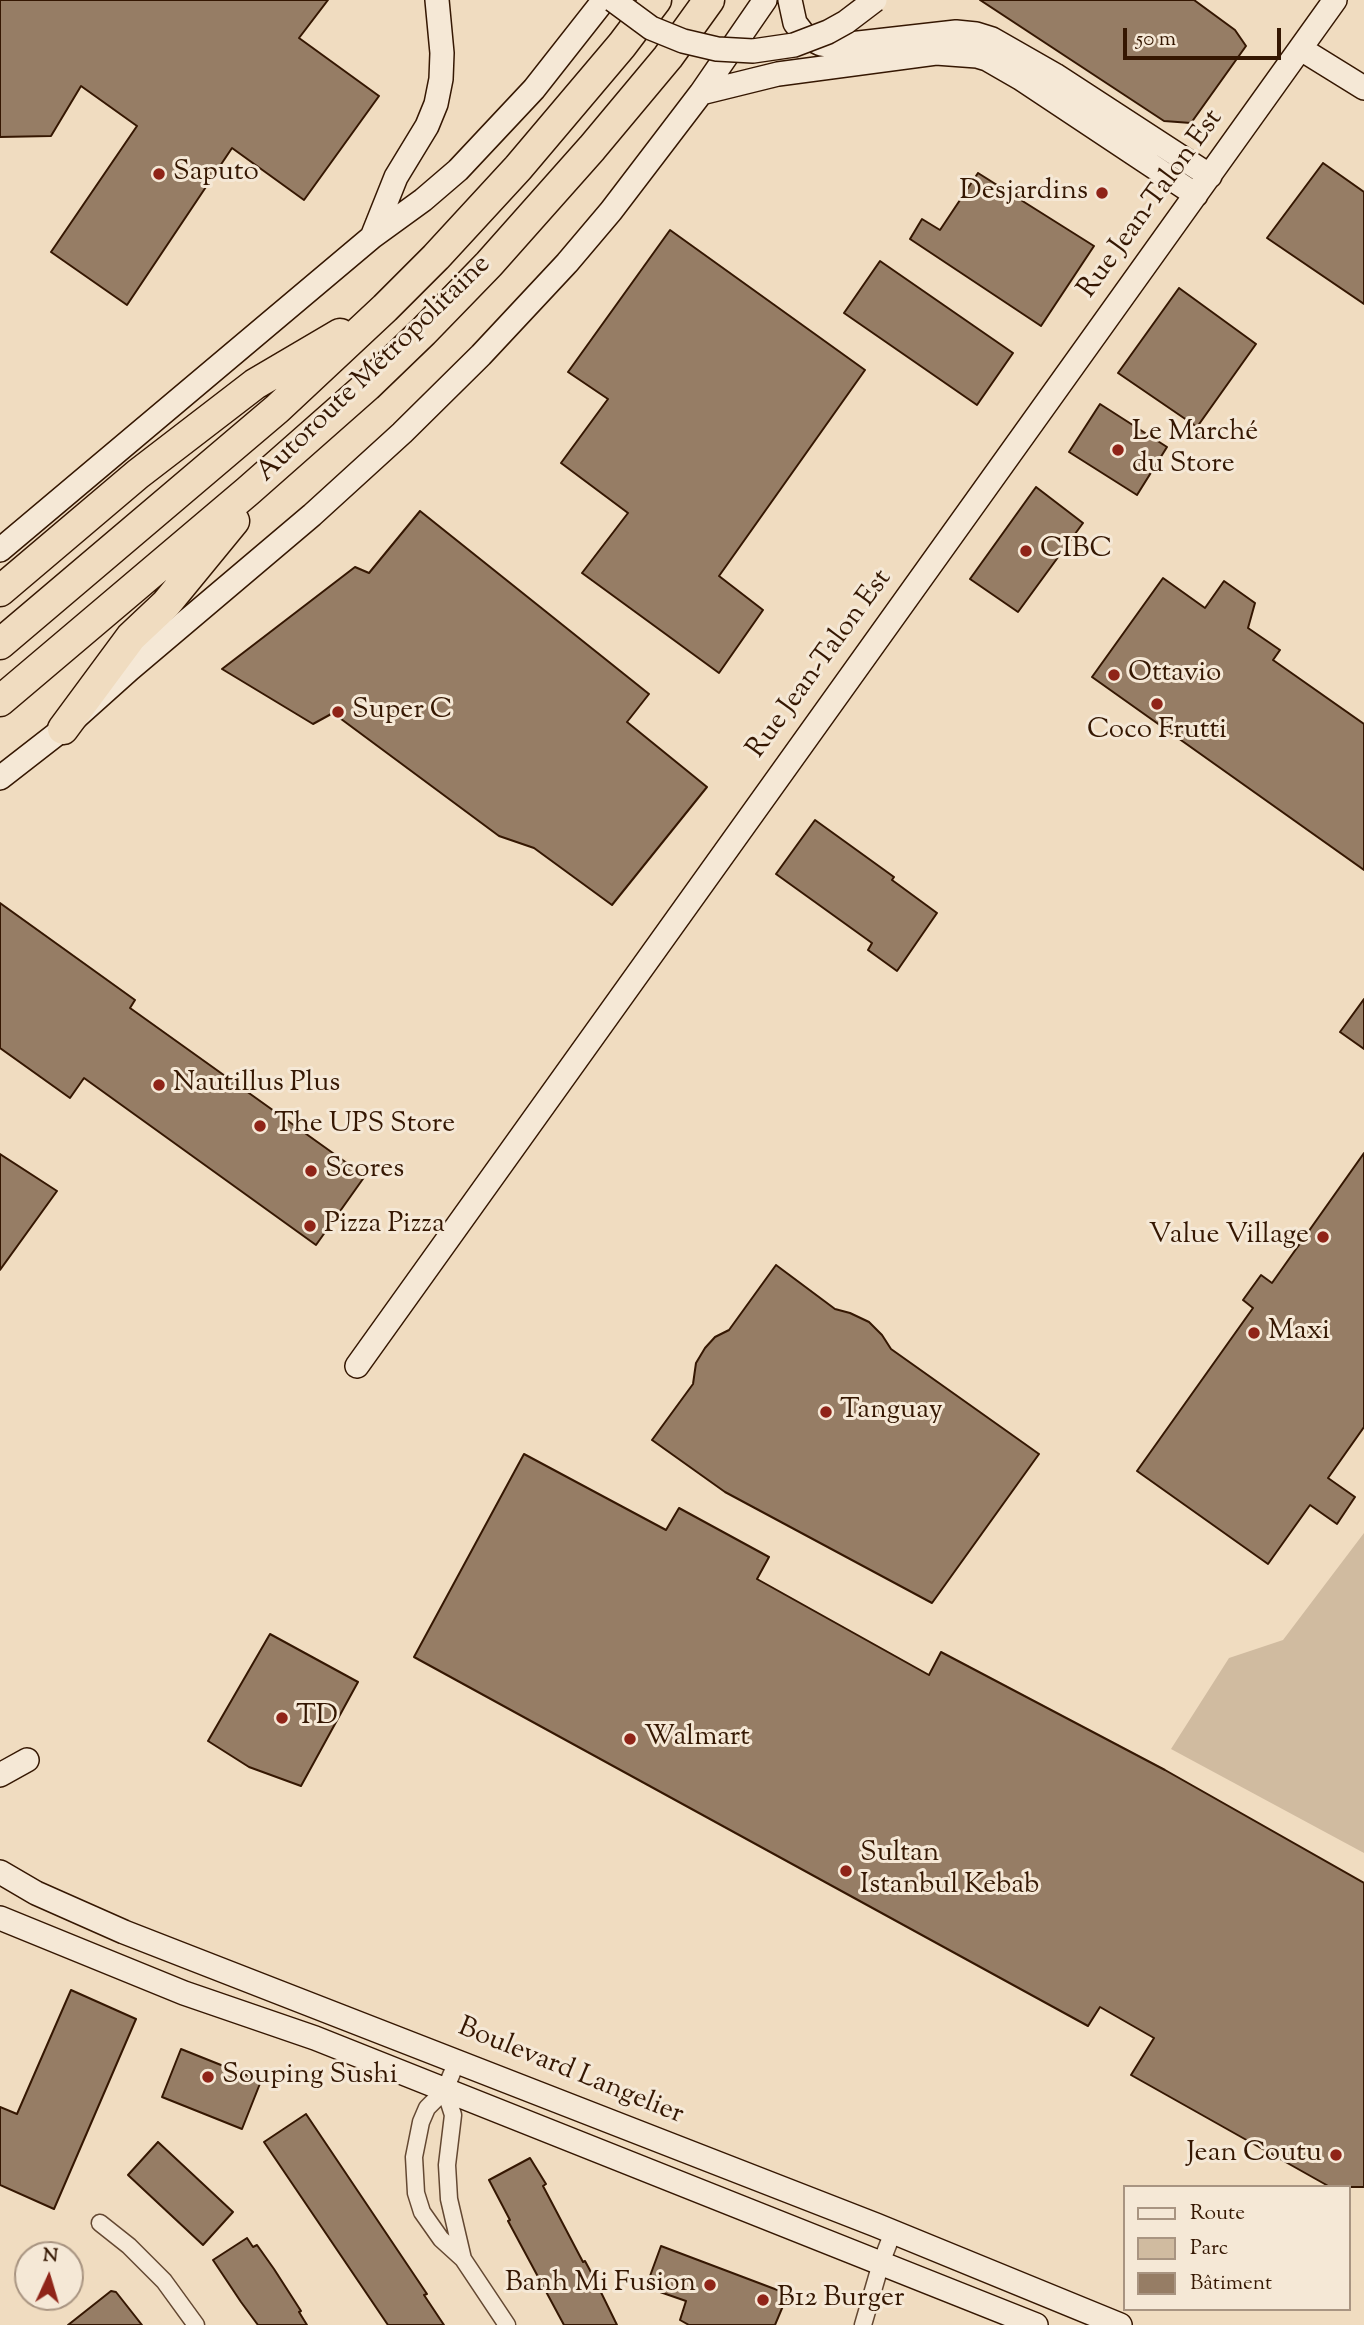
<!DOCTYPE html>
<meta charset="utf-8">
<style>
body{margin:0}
#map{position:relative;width:1364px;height:2325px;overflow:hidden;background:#f0dcc0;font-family:"Sorts Mill Goudy",serif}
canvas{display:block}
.legend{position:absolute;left:1123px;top:2185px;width:228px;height:126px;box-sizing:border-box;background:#f5e8d6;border:2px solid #a89481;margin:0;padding:9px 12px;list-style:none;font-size:21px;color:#351702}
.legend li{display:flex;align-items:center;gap:14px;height:35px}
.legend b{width:35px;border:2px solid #a89481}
.north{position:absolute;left:14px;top:2241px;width:70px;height:70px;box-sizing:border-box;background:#f5e8d6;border:2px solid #a89481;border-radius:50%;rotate:4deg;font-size:19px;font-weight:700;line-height:28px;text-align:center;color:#351702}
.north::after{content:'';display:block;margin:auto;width:24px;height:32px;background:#8f2418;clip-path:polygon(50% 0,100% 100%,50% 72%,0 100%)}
.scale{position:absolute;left:1123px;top:28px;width:158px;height:32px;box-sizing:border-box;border:4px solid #351702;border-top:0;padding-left:9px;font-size:21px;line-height:24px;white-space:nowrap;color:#351702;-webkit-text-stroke:5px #f5e8d6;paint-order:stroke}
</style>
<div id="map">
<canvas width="1364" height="2325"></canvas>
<ul class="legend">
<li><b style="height:9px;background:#f5e8d6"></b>Route</li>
<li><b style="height:19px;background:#d0bba0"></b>Parc</li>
<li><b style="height:19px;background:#967d65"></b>Bâtiment</li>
</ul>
<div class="north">N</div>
<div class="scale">50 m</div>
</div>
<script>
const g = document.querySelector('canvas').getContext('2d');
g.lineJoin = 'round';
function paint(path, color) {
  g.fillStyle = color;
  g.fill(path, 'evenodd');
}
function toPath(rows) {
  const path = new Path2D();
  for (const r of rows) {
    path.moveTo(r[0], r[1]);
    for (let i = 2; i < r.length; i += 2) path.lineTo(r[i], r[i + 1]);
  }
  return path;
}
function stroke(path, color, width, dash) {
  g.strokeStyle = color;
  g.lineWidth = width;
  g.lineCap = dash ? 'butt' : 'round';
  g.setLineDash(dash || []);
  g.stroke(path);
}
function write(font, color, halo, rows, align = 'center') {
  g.font = font + ' "Sorts Mill Goudy",serif';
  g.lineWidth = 6;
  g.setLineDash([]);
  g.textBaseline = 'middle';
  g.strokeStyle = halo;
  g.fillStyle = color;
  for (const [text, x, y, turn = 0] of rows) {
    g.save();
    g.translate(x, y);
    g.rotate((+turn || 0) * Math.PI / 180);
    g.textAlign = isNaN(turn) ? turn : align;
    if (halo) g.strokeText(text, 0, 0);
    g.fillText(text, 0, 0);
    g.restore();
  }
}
const green = toPath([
 [1364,1533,1364,1853,1171,1749,1229,1658,1283,1640]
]);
const building = toPath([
 [0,0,328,0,299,38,379,96,304,200,232,148,127,305,51,252,137,126,81,86,51,136,0,137,0,0],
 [980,0,1194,0,1235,30,1246,46,1191,123,1164,121,980,0],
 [1323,163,1364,192,1364,304,1267,238,1323,163],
 [978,173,1094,246,1041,326,910,239,922,219,940,230,978,173],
 [670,230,865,370,719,576,763,610,719,673,582,573,628,513,561,463,608,399,568,372,670,230],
 [880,261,1013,353,977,405,844,313,880,261],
 [1179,288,1256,344,1197,427,1118,373,1179,288],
 [1100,404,1167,447,1137,495,1069,452,1100,404],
 [1036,487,1083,523,1018,612,970,579,1036,487],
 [420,511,649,694,627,722,707,787,612,905,534,848,499,836,333,713,313,724,222,669,355,567,369,573,420,511],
 [1163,578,1205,608,1224,581,1255,603,1248,628,1280,650,1273,660,1364,724,1364,870,1092,677,1163,578],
 [815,820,894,877,892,880,937,913,897,971,868,950,872,943,776,874,815,820],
 [0,903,135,1000,130,1008,365,1176,316,1245,84,1078,70,1098,0,1048,0,903],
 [1364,999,1364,1049,1340,1032,1364,999],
 [1364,1153,1364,1427,1328,1478,1355,1497,1337,1524,1310,1505,1268,1564,1137,1471,1253,1308,1243,1300,1261,1275,1272,1283,1364,1153],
 [0,1154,57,1191,0,1270,0,1154],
 [776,1265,835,1309,850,1313,869,1322,882,1335,891,1349,1039,1454,932,1603,725,1492,652,1440,693,1384,696,1363,705,1348,715,1337,729,1330,776,1265],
 [524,1454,666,1530,679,1508,769,1557,757,1579,929,1675,941,1652,1165,1770,1364,1883,1364,2187,1330,2187,1131,2075,1154,2038,1100,2007,1088,2026,414,1657,524,1454],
 [270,1634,358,1682,301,1786,249,1767,208,1741,270,1634],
 [71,1990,136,2019,54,2209,0,2185,0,2107,17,2114,71,1990],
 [181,2049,261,2081,242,2129,162,2097,181,2049],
 [306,2114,427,2294,424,2295,444,2325,388,2325,264,2142,306,2114],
 [158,2142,233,2212,203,2245,128,2175,158,2142],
 [530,2158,546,2184,543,2186,583,2262,585,2261,593,2276,617,2325,564,2325,508,2221,510,2220,489,2180,530,2158],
 [247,2238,253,2247,257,2245,274,2269,301,2311,299,2312,307,2325,258,2325,241,2302,213,2260,247,2238],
 [661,2246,788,2294,775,2325,689,2325,680,2320,686,2301,660,2292,650,2276,661,2246],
 [111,2291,116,2292,142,2325,68,2325,111,2291]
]);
const street = toPath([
 [457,2061,445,2090,427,2108,421,2122,414,2157,416,2193,422,2212,441,2239,463,2259,507,2325],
 [445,2090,453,2115,447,2165,449,2199,463,2259],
 [100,2223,129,2246,164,2281,196,2325],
 [863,2325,881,2263,893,2232]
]);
const secondary = toPath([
 [790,0,795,23,805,36,821,44,832,46,956,32,976,34,992,39,1055,75,1210,176],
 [1301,49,1364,88],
 [701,93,778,74,936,53,977,56,987,59,1020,78,1196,195],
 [372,237,396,177,427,126,436,104,441,79,442,53,437,0],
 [0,550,372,237,423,200,458,170,534,89,604,0],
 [0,778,63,729,130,669,312,515,402,433,481,355,567,263,611,211,701,93,765,0],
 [357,1366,1335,0],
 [0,1775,27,1760],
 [0,1872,36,1893,124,1932,876,2225,1120,2325],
 [0,1918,184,1993,315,2038,1036,2325]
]);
const highway = toPath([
 [0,591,138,474,255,384,340,334],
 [0,644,277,409,385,308,436,257,518,168,622,45,656,0],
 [0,701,248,491,367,386,423,332,489,264,592,148,668,57,709,0],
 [63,729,131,637,166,604,234,521]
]);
const secondaryBridge = toPath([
 [613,0,651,28,683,41,717,49,753,51,794,45,828,32,846,22,875,0]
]);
const markers = [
 [159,174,7,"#8f2418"],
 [1102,193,7,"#8f2418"],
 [1118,450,7,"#8f2418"],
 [1026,551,7,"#8f2418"],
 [1114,675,7,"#8f2418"],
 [1157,704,7,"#8f2418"],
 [338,712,7,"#8f2418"],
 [159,1085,7,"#8f2418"],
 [260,1126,7,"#8f2418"],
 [311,1171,7,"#8f2418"],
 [310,1226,7,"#8f2418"],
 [1323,1237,7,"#8f2418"],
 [1254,1333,7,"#8f2418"],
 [826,1412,7,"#8f2418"],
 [282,1718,7,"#8f2418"],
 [630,1739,7,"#8f2418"],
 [846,1871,7,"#8f2418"],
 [208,2077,7,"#8f2418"],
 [1336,2155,7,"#8f2418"],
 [710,2285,7,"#8f2418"],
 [763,2300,7,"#8f2418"]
];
const poiNames = [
 ["Saputo",173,174],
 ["Desjardins",1088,193,"right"],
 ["Le Marché",1132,434],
 ["du Store",1132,466],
 ["CIBC",1040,551],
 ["Ottavio",1128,675],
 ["Super C",352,712],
 ["Coco Frutti",1157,732,"center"],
 ["Nautillus Plus",173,1085],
 ["The UPS Store",274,1126],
 ["Scores",325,1171],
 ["Pizza Pizza",324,1226],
 ["Value Village",1309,1237,"right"],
 ["Maxi",1268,1333],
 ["Tanguay",840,1412],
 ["TD",296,1718],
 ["Walmart",644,1739],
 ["Sultan",860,1855],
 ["Istanbul Kebab",860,1887],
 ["Souping Sushi",222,2077],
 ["Jean Coutu",1322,2155,"right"],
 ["Banh Mi Fusion",696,2285,"right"],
 ["B12 Burger",777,2300]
];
const streetNames = [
 ["Rue Jean-Talon Est",1152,205,-54],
 ["Autoroute Métropolitaine",375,370,-44],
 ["Rue Jean-Talon Est",821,665,-54],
 ["Boulevard Langelier",570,2073,22]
];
paint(green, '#d0bba0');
paint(building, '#967d65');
stroke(building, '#351702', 2);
stroke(street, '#644832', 19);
stroke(secondary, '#351702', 26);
stroke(highway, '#351702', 33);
stroke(street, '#f5e8d6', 16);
stroke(secondary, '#f5e8d6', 23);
stroke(highway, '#f0dcc0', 30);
stroke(secondaryBridge, '#351702', 26, []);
stroke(secondaryBridge, '#f5e8d6', 23);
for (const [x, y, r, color] of markers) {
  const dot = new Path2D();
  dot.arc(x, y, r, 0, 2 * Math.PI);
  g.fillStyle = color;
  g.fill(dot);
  stroke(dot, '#f5e8d6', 2.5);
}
write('28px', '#351702', '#f5e8d6', poiNames, 'left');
write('28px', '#351702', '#f5e8d6', streetNames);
</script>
